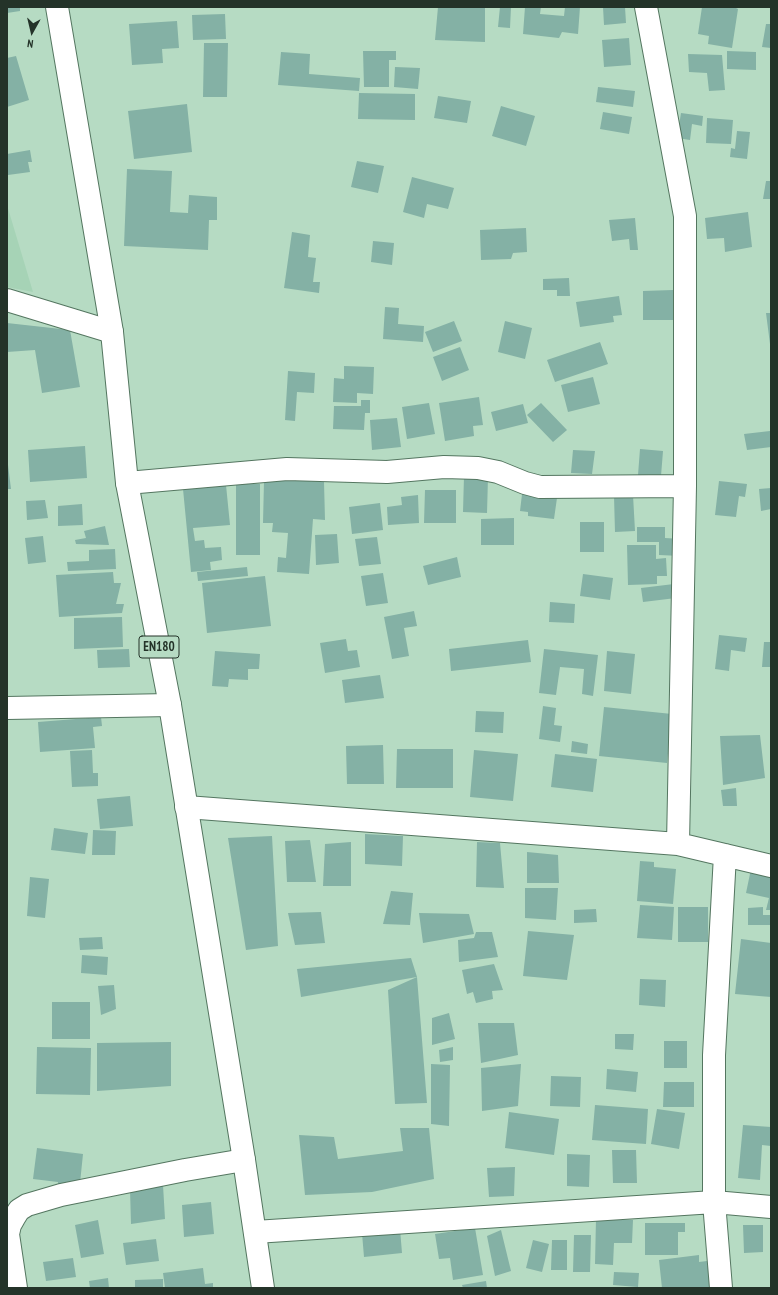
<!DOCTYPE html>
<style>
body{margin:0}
#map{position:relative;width:778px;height:1295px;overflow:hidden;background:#b6dbc3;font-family:"PT Sans Narrow",sans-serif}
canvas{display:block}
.frame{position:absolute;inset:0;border:8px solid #243329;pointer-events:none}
.north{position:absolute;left:12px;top:12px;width:40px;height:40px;-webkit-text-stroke:3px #b6dbc3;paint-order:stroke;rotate:188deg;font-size:11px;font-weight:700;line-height:16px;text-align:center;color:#243329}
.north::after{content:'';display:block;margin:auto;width:14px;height:18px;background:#243329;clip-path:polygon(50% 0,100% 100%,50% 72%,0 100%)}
</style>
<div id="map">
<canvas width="778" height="1295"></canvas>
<div class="frame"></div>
<div class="north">N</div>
</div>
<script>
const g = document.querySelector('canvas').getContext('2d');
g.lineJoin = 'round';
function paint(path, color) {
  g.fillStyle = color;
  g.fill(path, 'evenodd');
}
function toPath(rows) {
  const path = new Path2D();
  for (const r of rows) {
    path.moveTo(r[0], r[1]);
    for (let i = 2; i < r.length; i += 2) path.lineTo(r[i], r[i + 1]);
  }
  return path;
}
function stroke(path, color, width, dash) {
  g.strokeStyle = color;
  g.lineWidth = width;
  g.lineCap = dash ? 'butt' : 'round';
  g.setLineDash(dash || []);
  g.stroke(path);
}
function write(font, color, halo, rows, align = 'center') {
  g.font = font + ' "PT Sans Narrow",sans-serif';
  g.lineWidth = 3;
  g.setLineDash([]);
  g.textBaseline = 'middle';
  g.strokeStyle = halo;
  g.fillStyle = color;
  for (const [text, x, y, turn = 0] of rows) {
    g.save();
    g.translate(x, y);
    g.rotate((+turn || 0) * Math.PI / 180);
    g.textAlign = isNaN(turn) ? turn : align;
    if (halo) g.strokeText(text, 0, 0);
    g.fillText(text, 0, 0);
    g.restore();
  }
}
const built = toPath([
 [7,205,33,292,7,287]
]);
const building = toPath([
 [7,7,20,7,20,11,7,13],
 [438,7,485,7,485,42,435,40],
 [500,7,511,7,510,28,498,27],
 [525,7,541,7,540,14,564,16,565,7,580,7,578,34,562,32,559,38,523,34],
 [603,7,625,7,626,23,604,25],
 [702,7,734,7,738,9,732,48,708,44,709,36,698,34],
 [225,14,226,39,193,40,192,15],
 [177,21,179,48,162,49,163,63,132,65,129,24],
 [766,24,771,24,771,48,762,47],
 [629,38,631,65,604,67,602,40],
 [204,43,228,43,227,97,203,97],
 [363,51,396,51,396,60,389,60,389,87,364,87],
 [727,51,756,52,756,70,727,69],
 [281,52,310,54,309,74,360,78,359,91,278,85],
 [688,54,722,55,725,90,709,91,707,73,689,72],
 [16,56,29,100,7,107,7,58],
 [395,67,420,68,418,89,394,87],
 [598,87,635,91,633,107,596,102],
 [359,93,415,94,415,120,358,119],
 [438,96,471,101,467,123,434,118],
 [187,104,192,152,134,159,128,111],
 [501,106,535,116,526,146,492,136],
 [603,112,632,117,629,134,600,129],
 [681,113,703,116,702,126,692,124,690,140,677,138],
 [707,118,733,120,731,144,706,143],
 [737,131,750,132,747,159,730,157,731,148,735,149],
 [30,150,32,162,28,162,30,172,8,175,7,154],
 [357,161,384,166,378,193,351,187],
 [127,169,172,171,170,212,188,213,189,195,217,197,217,220,209,220,208,250,124,246],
 [412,177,454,188,448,209,427,204,424,218,403,212],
 [766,181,771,181,771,199,763,199],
 [748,212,752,247,725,252,724,238,707,239,705,218],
 [635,218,638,250,630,250,629,239,612,241,609,220],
 [526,228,527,252,513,253,511,259,481,260,480,230],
 [292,232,310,235,308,257,316,258,313,282,320,282,319,293,284,288],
 [373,241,394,243,392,265,371,262],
 [569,278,570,296,557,296,557,290,543,290,543,279],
 [673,290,674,320,643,320,643,291],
 [619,296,622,315,613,316,614,322,580,327,576,302],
 [385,307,399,308,398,324,424,326,423,342,383,339],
 [766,313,771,313,771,344,770,344],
 [454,321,462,341,433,352,425,332],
 [505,321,532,328,525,359,498,352],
 [7,323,70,330,80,387,42,393,35,350,7,352],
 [600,342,608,364,555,382,547,360],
 [460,347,469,370,442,381,433,357],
 [344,366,374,367,373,394,357,393,357,403,333,402,334,378,344,379],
 [288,371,315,373,314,393,297,392,295,421,285,420],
 [593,377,600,404,568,412,561,385],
 [479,397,483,425,473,426,474,436,445,441,439,403],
 [361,400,370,400,370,413,365,413,364,430,333,429,334,406,361,406],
 [429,403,435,434,407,439,402,407],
 [541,403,567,430,553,442,527,415],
 [523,404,528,423,496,431,491,412],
 [397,418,401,447,372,450,370,420],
 [770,431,771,447,747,450,744,434],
 [85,446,87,478,30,482,28,450],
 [640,449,663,451,661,476,638,475],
 [573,450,595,451,592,474,571,473],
 [7,457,11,489,7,489],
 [464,476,488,477,487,513,463,512],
 [293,480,324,482,325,520,313,519,309,574,277,572,278,557,286,558,288,533,272,532,273,523,263,523,264,481],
 [719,481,747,484,745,497,739,496,736,517,715,515],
 [236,484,260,484,260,555,236,555],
 [226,485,230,525,193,528,195,541,204,540,205,548,221,547,222,560,210,562,211,570,191,572,183,489],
 [523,486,558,491,554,519,528,516,528,512,520,511],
 [771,488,771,509,761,511,759,489],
 [425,490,456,490,456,523,424,523],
 [418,495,419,523,388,525,387,507,402,505,401,497],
 [633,495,635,531,615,532,614,496],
 [45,500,48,518,27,520,26,501],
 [380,503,383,530,352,534,349,507],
 [82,504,83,525,58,526,58,506],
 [514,518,514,545,481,545,481,519],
 [580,522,604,522,604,552,580,552],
 [105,526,109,545,76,544,75,540,86,538,84,531],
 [637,527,665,527,665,538,681,539,681,556,659,555,659,542,637,542],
 [337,534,339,563,316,565,315,535],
 [43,536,46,562,28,564,25,538],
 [377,537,381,564,359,566,355,539],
 [627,545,656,545,656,559,666,558,667,576,657,576,657,584,628,585],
 [115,549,116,569,68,571,67,562,89,561,89,550],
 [457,557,461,577,428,585,423,566],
 [247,567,248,576,198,581,197,572],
 [113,572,114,583,121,583,116,604,124,604,122,613,59,617,56,575],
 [383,573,388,603,366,606,361,576],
 [583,574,613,578,610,600,580,596],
 [265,576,271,626,207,633,202,583],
 [674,584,676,598,643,602,641,588],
 [550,602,575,604,574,623,549,622],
 [414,611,417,626,404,628,409,656,392,659,384,617],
 [122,617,123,647,74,649,74,618],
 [719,635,747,638,745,652,731,650,729,671,715,669],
 [346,639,348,651,357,650,360,667,325,673,320,643],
 [528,640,531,662,451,671,449,649],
 [764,642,771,642,771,667,762,667],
 [129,649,130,667,98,668,97,650],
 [544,649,598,655,593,696,582,694,584,669,560,667,556,695,539,693],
 [215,651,260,654,259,669,248,669,248,680,229,679,228,687,212,686],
 [607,651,635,654,631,694,604,691],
 [380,675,384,698,345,703,342,680],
 [543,706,556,708,554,725,562,726,560,742,539,739],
 [604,707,672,714,667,763,599,756],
 [476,711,504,712,503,733,475,732],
 [101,717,102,726,93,727,95,748,40,752,38,722],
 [760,735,765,778,723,785,720,736],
 [572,741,588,744,587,754,571,752],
 [383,745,384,784,347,784,346,746],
 [397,749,453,749,453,788,396,788],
 [92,750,93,773,98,773,98,786,72,787,70,751],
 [474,750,518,754,513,801,470,797],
 [555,754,597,759,593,792,551,787],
 [736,788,737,806,723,806,721,790],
 [130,796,133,826,100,829,97,799],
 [54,828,88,833,85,854,51,850],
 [93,830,116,831,115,855,92,855],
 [365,834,403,836,402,866,365,864],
 [272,836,278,946,246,950,228,838],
 [310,840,316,882,287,882,285,841],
 [351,842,351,886,323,886,325,844],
 [477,842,500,843,504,888,476,887],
 [527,852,558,855,559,883,527,883],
 [640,861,654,862,654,867,676,869,673,904,637,901],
 [751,869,771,874,771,910,766,910,769,898,746,893],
 [30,877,49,879,45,918,27,916],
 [525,888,558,888,556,920,525,918],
 [391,891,413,893,410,925,383,924],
 [640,905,674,907,672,940,637,938],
 [678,907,708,907,708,942,678,942],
 [763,907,763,915,771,915,771,925,748,925,748,908],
 [596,909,597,922,574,923,574,910],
 [321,912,325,943,295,945,288,913],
 [419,913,469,914,474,934,423,943],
 [528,931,574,935,567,980,523,976],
 [476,932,492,932,498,957,459,962,458,940,474,938],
 [102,937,103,949,80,950,79,938],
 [741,939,771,943,771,997,735,994],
 [82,955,108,957,107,975,81,973],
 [411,958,417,977,301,997,297,969],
 [494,964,503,990,492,991,493,999,476,1003,473,992,467,994,462,970],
 [417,977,427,1103,395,1104,388,990],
 [640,979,666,980,665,1007,639,1005],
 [114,985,116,1009,101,1015,98,986],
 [52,1002,90,1002,90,1039,52,1039],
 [449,1013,455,1039,432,1045,432,1018],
 [478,1023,514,1023,518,1055,481,1063],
 [615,1034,634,1034,633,1050,615,1049],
 [664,1041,687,1041,687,1068,664,1068],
 [171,1042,171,1086,97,1091,97,1043],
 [37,1047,91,1048,90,1095,36,1094],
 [453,1047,453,1060,440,1062,439,1050],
 [431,1064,450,1065,449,1126,431,1124],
 [521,1064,518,1106,482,1111,481,1068],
 [607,1069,638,1072,636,1092,606,1089],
 [551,1076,581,1077,580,1107,550,1106],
 [664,1082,694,1082,694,1107,663,1107],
 [595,1105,648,1109,646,1144,592,1140],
 [657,1109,685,1113,679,1149,651,1144],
 [509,1112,559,1119,554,1155,505,1148],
 [743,1125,771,1127,771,1146,762,1145,760,1180,738,1178],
 [400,1128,429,1128,434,1179,372,1192,305,1195,299,1135,334,1137,338,1159,403,1151],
 [37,1148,83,1154,80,1183,58,1189,58,1182,33,1179],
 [612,1150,636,1150,637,1183,613,1183],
 [567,1154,590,1155,589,1187,567,1186],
 [515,1167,514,1196,489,1197,487,1168],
 [163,1185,165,1219,131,1224,130,1189],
 [211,1202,214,1234,184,1237,182,1205],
 [596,1219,633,1220,632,1243,614,1243,613,1265,595,1264],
 [98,1220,104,1254,81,1258,75,1225],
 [645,1223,685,1223,685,1232,678,1232,678,1255,645,1255],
 [743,1225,763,1225,763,1252,744,1253],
 [475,1228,483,1275,453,1280,450,1258,439,1259,435,1234],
 [400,1229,402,1253,364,1257,362,1233],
 [501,1230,511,1271,495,1276,487,1236],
 [574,1235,591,1235,590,1272,573,1272],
 [156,1239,159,1261,126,1265,123,1243],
 [533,1240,549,1244,542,1272,526,1268],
 [552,1240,567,1240,567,1270,551,1270],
 [699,1255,699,1262,707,1261,711,1288,662,1288,659,1260],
 [73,1258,76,1277,46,1281,43,1262],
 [203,1268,205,1284,213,1283,213,1288,165,1288,163,1273],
 [614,1272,639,1273,638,1287,613,1285],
 [108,1278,109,1288,90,1288,89,1281],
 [163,1279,163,1288,135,1288,135,1280],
 [486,1281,487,1288,463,1288,462,1285]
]);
const minor = toPath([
 [646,7,685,216,685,486,678,844],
 [7,300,112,332],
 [127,483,287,469,387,472,444,467,478,468,498,472,525,483,540,487,685,486],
 [7,708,170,705],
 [186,807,678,844,771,866],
 [255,1232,714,1202,771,1207],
 [16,1288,8,1234,10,1225,14,1218,19,1210,27,1205,61,1195,185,1170,244,1160],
 [721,1288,714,1202,714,1055,725,855]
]);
const major = toPath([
 [57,7,112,332,127,483,170,705,244,1160,263,1288]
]);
const shields = [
 [159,647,40]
];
const shieldNames = [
 ["EN180",159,647]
];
paint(built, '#a6d3b6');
paint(building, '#84b1a5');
stroke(minor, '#547660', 24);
stroke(major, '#547660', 24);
stroke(minor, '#fff', 22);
stroke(major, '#fff', 22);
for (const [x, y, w] of shields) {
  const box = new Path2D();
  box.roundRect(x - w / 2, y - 11, w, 22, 3);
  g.fillStyle = '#b6dbc3';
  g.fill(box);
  stroke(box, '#243329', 1);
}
write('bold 13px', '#243329', null, shieldNames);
</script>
